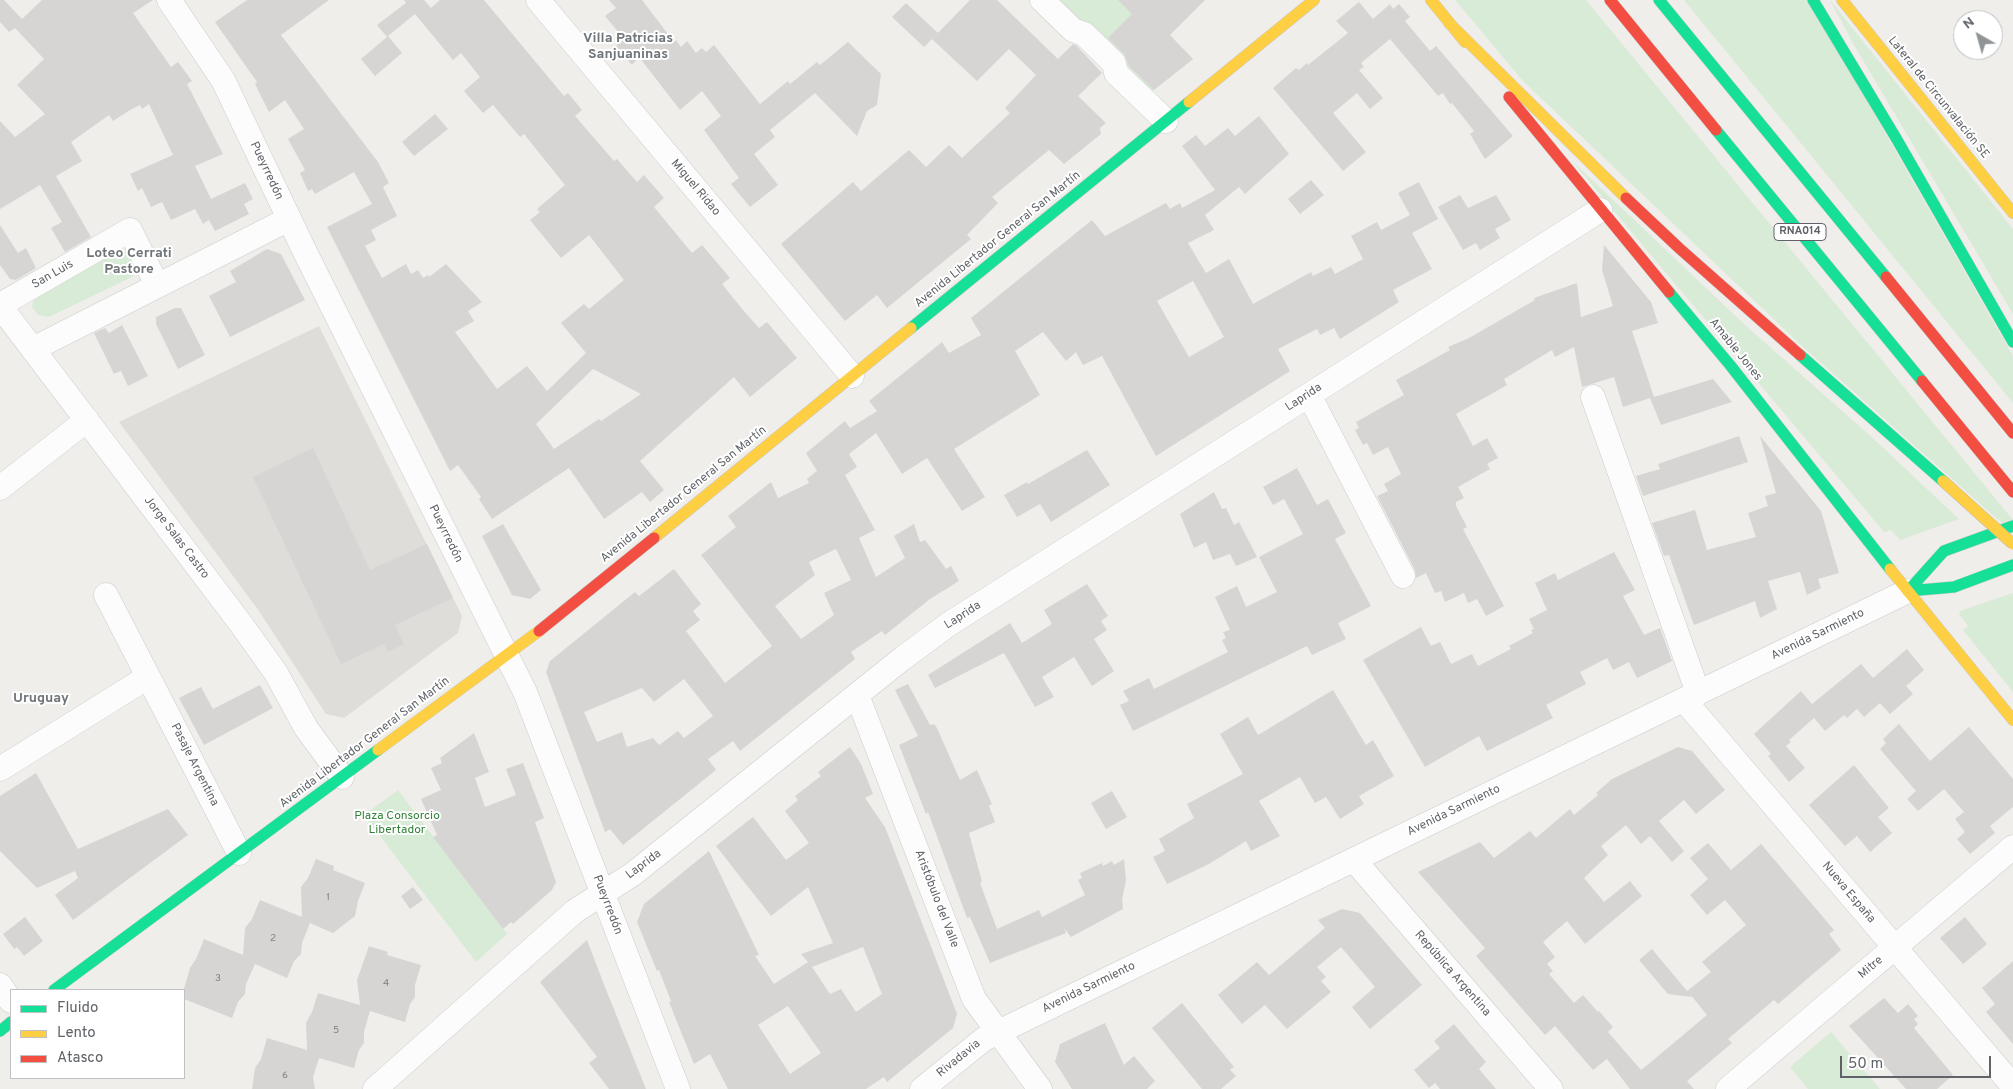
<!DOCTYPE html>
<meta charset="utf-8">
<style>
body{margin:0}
#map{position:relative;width:2013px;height:1089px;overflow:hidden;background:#efeeea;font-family:Overpass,sans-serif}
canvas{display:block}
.legend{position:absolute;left:10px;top:989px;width:175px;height:90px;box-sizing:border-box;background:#fff;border:1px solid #bfc1c3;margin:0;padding:6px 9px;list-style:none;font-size:15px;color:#5f6368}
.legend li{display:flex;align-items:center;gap:10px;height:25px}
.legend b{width:25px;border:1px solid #bfc1c3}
.north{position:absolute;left:1953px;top:10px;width:50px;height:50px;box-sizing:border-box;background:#fff;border:1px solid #bfc1c3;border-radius:50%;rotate:322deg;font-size:14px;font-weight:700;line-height:20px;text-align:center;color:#5f6368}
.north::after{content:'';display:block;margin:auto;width:18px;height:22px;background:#919496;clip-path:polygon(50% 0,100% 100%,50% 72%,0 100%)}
.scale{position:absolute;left:1840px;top:1056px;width:151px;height:22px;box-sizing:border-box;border:2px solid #5f6368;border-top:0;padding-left:6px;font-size:15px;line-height:18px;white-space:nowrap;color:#5f6368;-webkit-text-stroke:4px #fff;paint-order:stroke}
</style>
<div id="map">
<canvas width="2013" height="1089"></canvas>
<ul class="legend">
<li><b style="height:6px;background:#16e098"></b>Fluido</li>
<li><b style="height:6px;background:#ffcf43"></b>Lento</li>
<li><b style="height:6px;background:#f24e42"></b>Atasco</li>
</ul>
<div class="north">N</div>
<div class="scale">50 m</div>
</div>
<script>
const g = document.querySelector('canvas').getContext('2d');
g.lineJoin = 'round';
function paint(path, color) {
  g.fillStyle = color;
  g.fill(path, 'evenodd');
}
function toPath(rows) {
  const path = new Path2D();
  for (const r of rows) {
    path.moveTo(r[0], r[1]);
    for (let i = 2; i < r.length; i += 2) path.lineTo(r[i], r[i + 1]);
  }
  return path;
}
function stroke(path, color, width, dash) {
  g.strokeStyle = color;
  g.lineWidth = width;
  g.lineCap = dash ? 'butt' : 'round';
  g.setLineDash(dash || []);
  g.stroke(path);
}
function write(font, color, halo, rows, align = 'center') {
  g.font = font + ' Overpass,sans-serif';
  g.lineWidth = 4;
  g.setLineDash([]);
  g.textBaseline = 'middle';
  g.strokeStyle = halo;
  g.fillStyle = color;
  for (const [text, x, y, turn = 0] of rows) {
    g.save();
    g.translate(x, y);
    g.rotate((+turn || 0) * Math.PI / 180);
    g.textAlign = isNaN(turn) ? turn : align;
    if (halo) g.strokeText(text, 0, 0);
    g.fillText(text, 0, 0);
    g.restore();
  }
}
const industrial = toPath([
 [319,326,462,616,458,633,344,718,326,714,259,611,119,422]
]);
const green = toPath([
 [1057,0,1134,0,1193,59,1151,92],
 [1455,0,1586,0,2013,520,2013,533,1802,346,1523,81],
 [1684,0,1806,0,1856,82,2013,356,2013,403],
 [1830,0,2013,229,2013,314,1854,45],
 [1571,160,1744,324,1876,441,1959,519,1900,540,1891,530,1884,532],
 [118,249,128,252,135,266,132,277,49,317,38,315,32,307,34,298],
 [2013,593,2013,692,1963,630,1968,626,1959,614,1960,611],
 [398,790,507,934,476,962,364,815],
 [1831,1032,1850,1054,1880,1089,1808,1089,1790,1067]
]);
const building = toPath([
 [0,0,4,0,22,19,42,0,153,0,133,13,171,67,178,62,192,81,187,84,223,154,195,166,211,199,245,183,253,199,244,204,249,214,215,231,209,220,203,224,195,209,171,220,162,202,151,207,142,188,138,191,130,174,173,155,149,104,142,109,140,105,130,110,113,121,109,115,71,142,82,161,56,176,91,237,65,252,51,228,62,222,40,185,0,209,0,121,15,137,45,114,17,85,44,59,15,28,9,32,0,22],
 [247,0,329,0,281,35,378,162,389,183,383,187,397,216,371,230,376,240,365,246,382,278,406,264,411,274,418,270,423,278,428,275,429,277,446,264,482,302,468,311,474,321,455,332,497,389,527,366,547,391,586,353,561,323,584,304,589,309,624,280,589,235,561,258,530,220,540,212,537,209,565,185,524,134,520,137,493,105,483,113,464,91,480,77,461,53,453,60,415,14,388,36,402,53,375,76,361,59,387,37,377,25,406,3,404,0,424,0,431,8,440,0,484,0,564,96,568,93,582,110,575,116,614,161,617,159,637,182,644,175,664,198,654,207,692,253,702,245,730,278,722,284,743,310,759,328,767,322,797,358,750,397,734,377,640,461,664,490,650,502,642,492,604,519,569,468,492,519,479,499,481,497,458,465,450,471,327,227,372,204,354,172,315,194,312,189,308,191,300,173,305,170,288,139,304,129,285,100,269,112,255,84,257,82,215,22],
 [593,369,641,394,601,421,599,419,554,449,536,424],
 [609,0,642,0,674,42,676,40,681,47,687,41,696,53,702,48,706,52,714,45,760,104,788,81,790,84,817,62,820,65,848,42,881,74,877,105,867,111,857,136,815,93,770,130,775,137,754,154,778,185,750,207,731,184,739,178,704,130,721,116,702,91,680,110,639,57,632,65,616,46,624,39,605,16,616,8],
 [970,0,997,0,1058,59,1073,44,1077,46,1102,73,1078,96,1106,123,1100,128,1101,134,1064,164,1049,150,992,197,998,203,967,235,971,239,887,308,877,295,845,321,781,244,853,182,861,191,909,150,926,167,949,145,962,158,1010,113,1005,108,1036,75,1009,49,977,81,932,39],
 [1118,0,1205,0,1170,35,1193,59,1154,90,1129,66,1124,54,1108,38,1132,14],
 [1359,2,1373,19,1390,4,1393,9,1399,4,1410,17,1405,21,1430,51,1436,46,1513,136,1485,159,1470,134,1474,131,1452,103,1450,104,1443,93,1438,96,1390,39,1361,63,1364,67,1359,70,1383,98,1370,109,1357,93,1333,113,1366,152,1343,171,1273,88,1296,68,1299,70,1307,63,1308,65,1348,33,1336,21],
 [906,3,938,33,924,47,892,17],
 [435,114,448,129,414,156,402,142],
 [1259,116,1289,154,1245,194,1239,187,1205,215,1214,230,1188,243,1206,273,1229,259,1253,304,1311,272,1313,276,1331,267,1335,274,1363,259,1351,236,1377,222,1381,230,1410,215,1398,193,1419,182,1438,219,1412,233,1432,269,1393,290,1399,302,1340,339,1334,328,1320,335,1317,329,1278,349,1290,371,1156,456,1102,356,1083,365,1076,352,1066,361,1043,332,1015,351,1040,395,954,449,985,497,962,511,927,458,902,474,876,433,849,454,857,467,845,475,875,530,859,538,876,577,905,558,894,536,914,524,920,542,925,540,946,569,951,566,959,581,930,599,885,635,882,631,851,652,855,659,740,751,733,741,708,759,716,770,623,845,610,829,605,832,546,672,550,661,635,592,639,596,674,569,701,604,693,611,700,620,686,631,725,683,772,646,701,555,736,527,728,516,771,482,778,498,809,483,807,479,817,471,806,453,845,421,850,428,877,411,869,401,942,342,949,353,981,335,971,318,1092,220,1105,236,1166,203,1170,209,1180,203,1182,208,1215,190,1182,146,1196,135,1205,146,1228,128,1235,136],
 [1193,281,1224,337,1189,357,1157,301],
 [836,549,851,580,824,593,834,615,801,639,775,606,815,575,809,562],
 [684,679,713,716,684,738,678,731,659,745,653,738,627,747,622,732,597,742,584,712,642,688,654,702],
 [1311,180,1324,195,1300,214,1288,199],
 [1460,195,1468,208,1496,195,1511,220,1495,229,1500,238,1480,250,1476,243,1463,250,1438,207],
 [0,225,18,253,26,248,36,268,16,280,10,279,0,265],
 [1604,245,1651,302,1658,323,1632,331,1654,397,1713,379,1732,402,1661,425,1650,398,1623,407,1614,377,1582,387,1574,347,1555,357,1552,350,1504,379,1507,385,1456,414,1473,446,1487,438,1498,458,1487,464,1490,469,1458,487,1464,498,1456,502,1456,506,1467,527,1463,529,1504,606,1486,616,1477,599,1468,603,1464,593,1445,602,1441,591,1435,593,1426,573,1416,578,1415,570,1377,496,1388,491,1384,484,1401,474,1388,447,1373,455,1367,443,1363,445,1355,430,1359,428,1356,422,1404,395,1396,380,1450,350,1448,347,1469,338,1535,300,1534,298,1577,283,1581,317,1613,306,1602,270],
 [267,249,281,254,305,300,230,337,209,296,236,282,230,271],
 [175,308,181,308,205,355,178,369,156,324,156,317],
 [122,325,148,376,128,386,121,371,114,374,94,333,105,328,109,333],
 [1739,436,1748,462,1643,496,1636,476,1660,469,1658,464],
 [1760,436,1821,511,1839,573,1818,579,1821,588,1807,595,1800,572,1768,581,1777,609,1760,618,1755,601,1694,625,1669,555,1664,556,1652,523,1695,510,1707,550,1756,537,1748,513,1768,506,1765,496,1776,493],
 [313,448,370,570,427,544,453,598,395,625,404,644,388,652,384,644,341,664,253,477],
 [1087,450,1110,485,1051,522,1040,504,1017,517,1004,495,1027,482,1028,484],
 [1297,468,1317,505,1328,499,1346,533,1335,539,1371,606,1338,623,1346,639,1312,655,1307,646,1133,731,1120,705,1129,701,1123,691,1149,678,1154,689,1228,652,1222,640,1226,638,1223,632,1230,630,1215,597,1237,586,1246,607,1277,592,1259,557,1303,534,1284,499,1273,505,1263,487],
 [1214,492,1222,509,1226,508,1234,525,1239,522,1257,557,1236,566,1230,554,1213,560,1206,542,1194,548,1180,514],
 [503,524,541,590,530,599,512,595,482,536],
 [1614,552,1635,590,1623,596,1644,635,1660,628,1672,661,1637,678,1629,662,1613,670,1607,658,1580,672,1586,684,1546,705,1553,718,1487,751,1479,736,1425,767,1363,660,1421,627,1431,646,1440,642,1451,664,1472,654,1478,666,1511,649,1509,646,1533,633,1531,630,1534,629,1529,619,1547,610,1535,583,1555,573,1558,580],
 [1087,584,1108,616,1101,621,1107,630,1094,639,1114,671,1092,686,1074,657,1042,677,1054,697,1035,707,1004,653,935,688,928,675,1010,623,1022,643,1052,624,1044,610],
 [1907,649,1924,670,1906,686,1913,694,1890,714,1880,703,1864,717,1857,709,1847,718,1844,715,1825,731,1814,718,1789,740,1791,742,1786,746,1805,768,1789,782,1768,756,1771,754,1754,734,1801,691,1812,704,1861,664,1873,678],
 [908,684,930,725,934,724,937,728,960,780,977,770,992,804,989,806,995,822,969,833,982,882,980,883,997,929,1039,910,1042,917,1085,895,1078,880,1082,878,1080,873,1102,863,1103,866,1112,861,1114,865,1124,859,1126,880,1122,900,1123,909,1071,937,1064,928,1066,933,990,963,970,917,967,918,928,812,926,814,899,745,918,736,895,690],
 [260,685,273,708,204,745,179,698,201,687,213,709],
 [1333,690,1366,745,1373,740,1394,776,1359,796,1364,804,1340,819,1326,797,1315,803,1300,777,1259,801,1280,836,1251,851,1246,841,1209,864,1167,884,1153,857,1165,851,1159,839,1194,818,1187,804,1243,774,1220,734,1248,717,1258,735],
 [1899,724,1930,761,1969,727,2013,779,2013,807,1990,826,1995,833,1970,854,1957,839,1965,832,1955,819,1964,812,1944,789,1918,811,1907,799,1916,791,1880,749,1886,743,1883,739],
 [474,733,489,772,475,778,485,807,516,795,506,769,523,763,544,818,535,822,556,882,552,890,513,924,511,922,503,929,433,837,437,835,421,799,441,790,431,768,442,763,440,758],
 [850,747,861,764,873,794,865,798,885,827,957,1014,953,1028,887,1082,884,1077,866,1089,728,1089,710,1054,694,1064,669,1002,671,1001,659,970,657,971,637,922,644,904,709,851,759,955,755,956,774,984,808,962,801,954,833,943,808,887,771,916,716,846,753,817,786,860,809,843,785,811,798,800,795,796,821,776,818,772],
 [863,947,882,994,856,1012,841,989,830,994,812,967],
 [788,1006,821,1053,790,1074,758,1025],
 [1678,747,1692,751,1725,790,1696,814,1684,800,1659,821,1684,851,1672,862,1650,836,1641,844,1626,825,1601,846,1608,855,1584,878,1604,902,1630,881,1642,896,1585,944,1567,921,1543,942,1555,957,1547,964,1553,971,1549,974,1574,1003,1583,995,1598,1012,1599,1011,1613,1027,1608,1032,1641,1070,1651,1062,1707,1015,1690,994,1692,997,1668,994,1639,960,1652,949,1687,991,1711,972,1702,962,1746,925,1725,900,1707,915,1690,895,1708,879,1690,858,1708,843,1731,870,1761,844,1834,930,1829,934,1841,950,1778,1004,1774,1000,1728,1039,1732,1043,1687,1081,1694,1089,1630,1089,1607,1059,1593,1070,1555,1026,1545,1035,1476,956,1485,948,1418,872,1480,842,1494,858,1530,831,1536,838,1570,809,1574,815,1598,795,1596,793,1612,779],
 [1854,765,1889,808,1878,817,1892,833,1870,852,1857,836,1845,846,1809,805],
 [36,773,78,849,168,809,188,835,73,920,55,895,78,878,75,871,37,888,0,851,0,796],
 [1112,791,1127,817,1106,829,1091,803],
 [316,859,334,866,333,870,365,883,358,901,355,916,333,933,310,923,302,943,301,954,294,961,287,978,255,964,246,984,245,994,238,1002,232,1018,184,999,184,989,190,968,196,959,204,939,243,955,245,928,252,919,260,900,302,917,301,887,308,878],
 [413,887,423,900,410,909,401,896],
 [1342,909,1360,913,1422,985,1370,1029,1352,1007,1375,987,1341,947,1317,967,1326,977,1321,981,1331,992,1287,1029,1265,1005,1242,1024,1218,995,1257,962,1269,975,1325,928,1318,920],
 [25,917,43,941,24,956,17,947,14,949,3,934],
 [1965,917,1987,944,1963,964,1940,938],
 [587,940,605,987,646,1089,609,1089,589,1063,597,1057,540,982],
 [369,946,388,952,387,955,421,965,415,985,415,997,410,1004,405,1022,370,1011,364,1032,364,1043,359,1050,354,1068,319,1058,313,1077,315,1089,252,1089,255,1068,261,1059,267,1038,307,1050,306,1023,312,1012,318,993,360,1005,357,980],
 [2013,961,2013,1044,1986,1012,1995,1004,1982,988],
 [1884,998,1898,1013,1908,1004,1918,1016,1914,1019,1918,1024,1914,1028,1953,1075,1937,1089,1906,1089,1849,1026],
 [1182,1003,1234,1067,1230,1070,1236,1076,1221,1089,1202,1089,1152,1028],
 [1105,1023,1124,1065,1134,1056,1155,1081,1147,1089,1072,1089,1055,1062,1060,1044],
 [1454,1024,1486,1062,1479,1069,1496,1089,1440,1089,1435,1083,1429,1088,1414,1070,1440,1048,1434,1041]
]);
const street = toPath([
 [169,0,223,80,305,252,525,692,678,1089],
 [538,0,852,376],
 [1042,0,1073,30,1084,34,1114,63,1116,73,1166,121],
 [0,305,130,230,157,285],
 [0,306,241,624,276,673,306,728,342,777],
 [33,349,289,219],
 [1309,395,1403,576],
 [1593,397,1698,693],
 [0,488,87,420],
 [106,595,239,853],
 [857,695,974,999,1040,1089],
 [1684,700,2013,1086],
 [0,769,148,677],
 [1354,860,1551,1089],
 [0,985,11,1001],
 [375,1089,575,911,633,874,903,658,949,624,1600,210],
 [922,1089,984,1039,1908,591],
 [1728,1089,2013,847]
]);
const fast = toPath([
 [1659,0,1886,277],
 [1813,0,1896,138,2013,342],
 [1716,130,1922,381],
 [1669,292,1730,365,1890,569],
 [911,328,1189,102],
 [1800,355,1943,481],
 [1908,591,1944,551,2013,526],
 [1908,591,1954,587,2013,565],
 [54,990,378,750],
 [0,1031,11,1022]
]);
const slow = toPath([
 [1431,0,1465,42],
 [1842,0,2013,213],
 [1449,23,1626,198],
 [1189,102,1314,0],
 [654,538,911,328],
 [1890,569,2013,720],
 [378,750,539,631]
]);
const jam = toPath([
 [1610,0,1716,130],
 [1509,97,1669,292],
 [1626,198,1679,248,1800,355],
 [1886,277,2013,433],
 [1922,381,2013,492],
 [539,631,654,538]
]);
const slowBridge = toPath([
 [1943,481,2013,544]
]);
const numberNames = [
 ["1",328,898],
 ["2",273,939],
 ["3",218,979],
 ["4",386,984],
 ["5",336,1031],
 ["6",285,1076]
];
const shields = [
 [1800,232,52]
];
const shieldNames = [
 ["RNA014",1800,232]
];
const streetNames = [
 ["Lateral de Circunvalación SE",1938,98,51],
 ["Pueyrredón",266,171,65],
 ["Miguel Ridao",695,188,50],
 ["Avenida Libertador General San Martín",998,240,-39],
 ["San Luis",53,275,-30],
 ["Amable Jones",1735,350,51],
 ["Laprida",1304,398,-33],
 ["Avenida Libertador General San Martín",684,495,-39],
 ["Pueyrredón",445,534,64],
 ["Jorge Salas Castro",176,538,53],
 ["Laprida",963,616,-33],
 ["Avenida Sarmiento",1818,635,-26],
 ["Avenida Libertador General San Martín",365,743,-37],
 ["Pasaje Argentina",194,765,63],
 ["Avenida Sarmiento",1454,811,-26],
 ["Laprida",644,865,-37],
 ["Nueva España",1848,893,50],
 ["Aristóbulo del Valle",936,899,69],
 ["Pueyrredón",607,905,69],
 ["Mitre",1871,968,-40],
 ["República Argentina",1452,974,49],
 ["Avenida Sarmiento",1089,988,-26],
 ["Rivadavia",959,1059,-39]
];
const parkNames = [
 ["Plaza Consorcio",397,817],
 ["Libertador",397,831]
];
const neighbourhoodNames = [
 ["Villa Patricias",628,39],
 ["Sanjuaninas",628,55],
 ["Loteo Cerrati",129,254],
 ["Pastore",129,270],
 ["Uruguay",41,699]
];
paint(industrial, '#dfddda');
paint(green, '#d8ebd6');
paint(building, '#d6d5d3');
stroke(street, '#cbcccc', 25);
stroke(fast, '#cacacb', 12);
stroke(slow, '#cacacb', 12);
stroke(jam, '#cacacb', 12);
stroke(street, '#fdfcfc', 24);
stroke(fast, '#16e098', 11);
stroke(slow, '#ffcf43', 11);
stroke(jam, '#f24e42', 11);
stroke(slowBridge, '#c8b996', 12, []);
stroke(slowBridge, '#ffcf43', 11);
write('10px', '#7e8184', null, numberNames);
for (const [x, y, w] of shields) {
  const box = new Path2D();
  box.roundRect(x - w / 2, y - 8.5, w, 17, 4);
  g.fillStyle = '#fff';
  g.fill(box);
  stroke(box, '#5f6368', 1);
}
write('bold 11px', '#5f6368', null, shieldNames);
write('12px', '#5f6368', '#fff', streetNames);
write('12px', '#348238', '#fff', parkNames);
write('bold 14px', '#70757a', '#fff', neighbourhoodNames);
</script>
